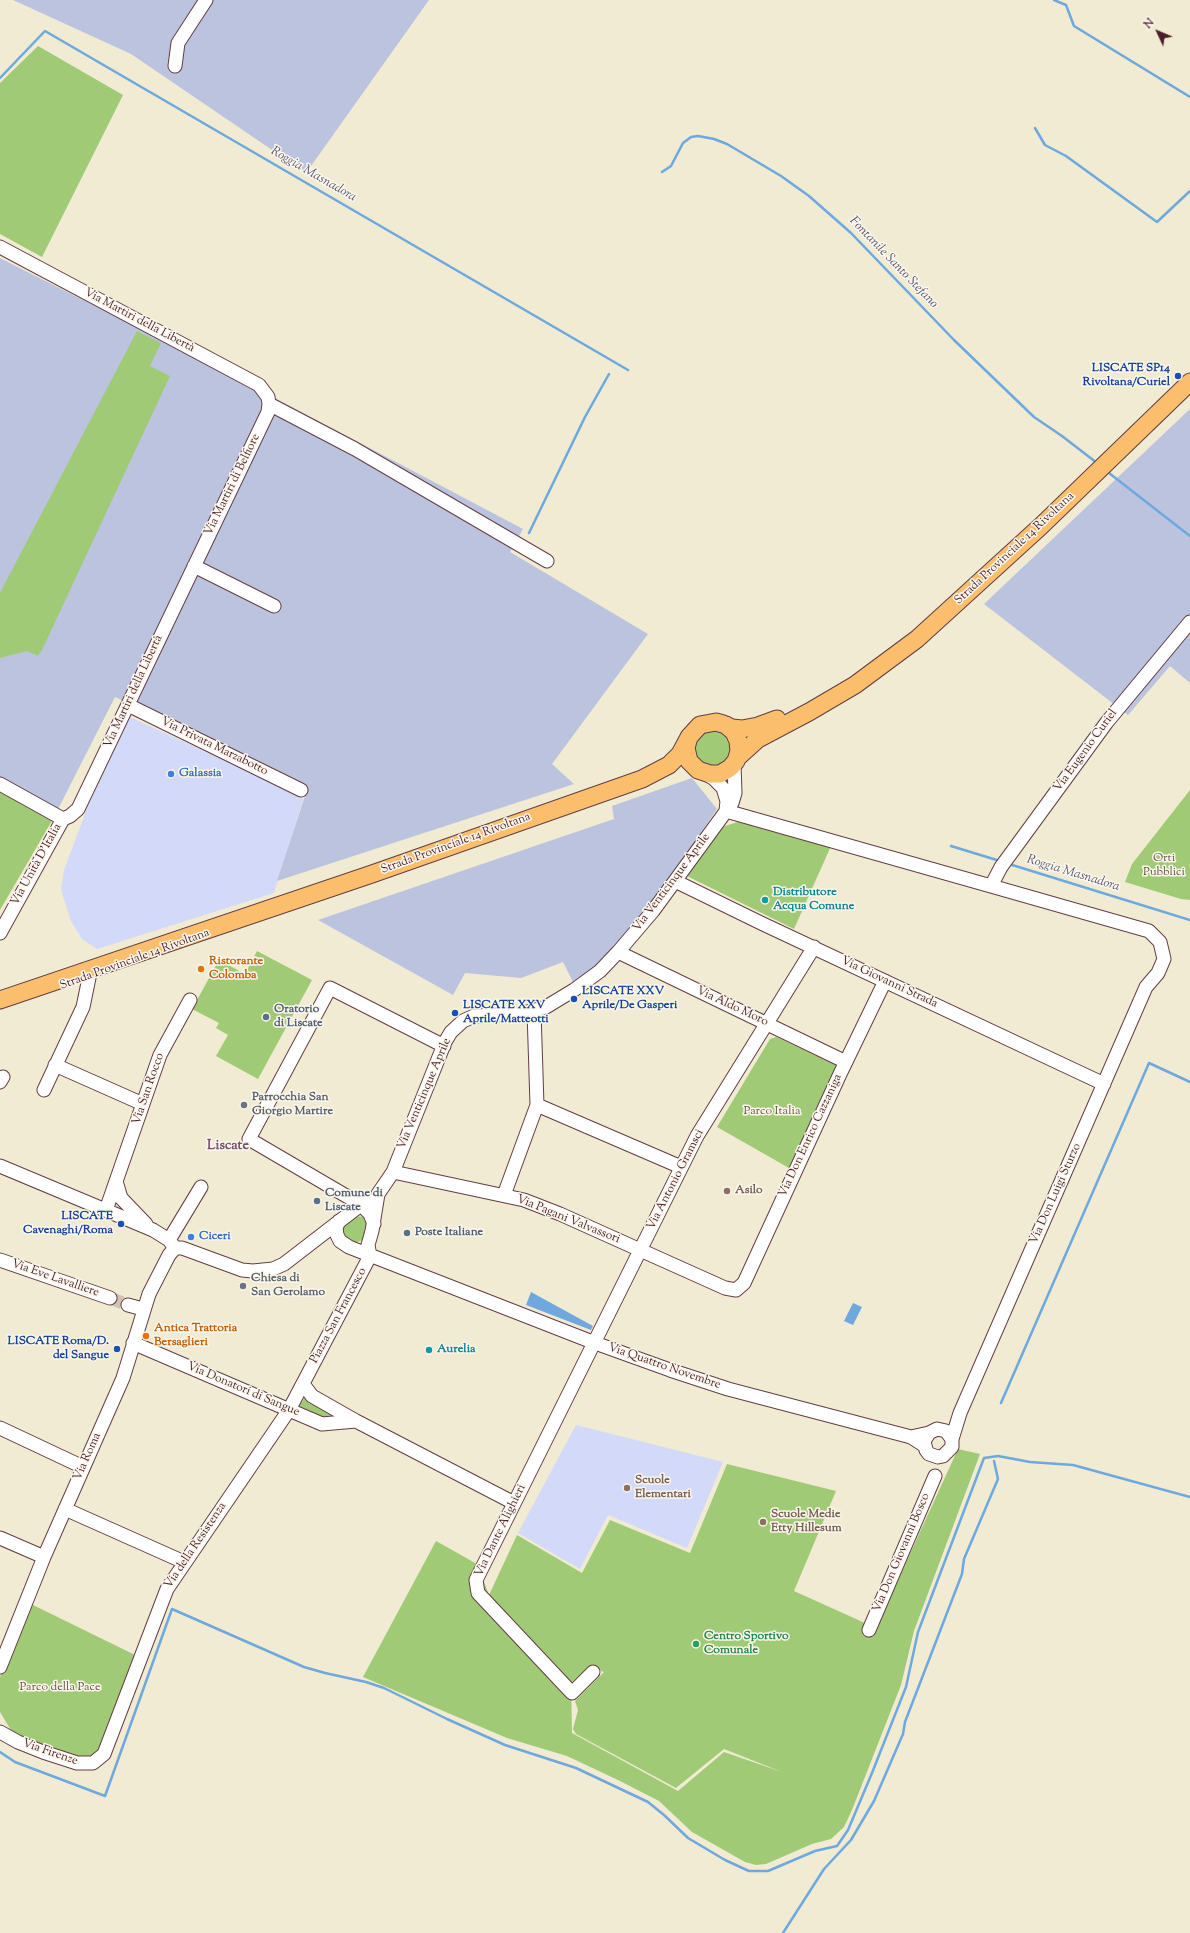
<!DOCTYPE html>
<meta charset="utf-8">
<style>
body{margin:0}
#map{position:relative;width:1190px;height:1933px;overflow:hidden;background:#f0ebd2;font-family:"Sorts Mill Goudy",serif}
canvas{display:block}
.north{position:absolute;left:1138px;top:12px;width:40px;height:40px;-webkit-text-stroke:3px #fbf7ec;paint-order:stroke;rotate:314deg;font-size:11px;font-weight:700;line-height:16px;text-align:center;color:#4a1f2b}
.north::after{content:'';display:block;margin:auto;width:14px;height:18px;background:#4a1f2b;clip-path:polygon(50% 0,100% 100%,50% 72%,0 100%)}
</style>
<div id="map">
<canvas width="1190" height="1933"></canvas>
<div class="north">N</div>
</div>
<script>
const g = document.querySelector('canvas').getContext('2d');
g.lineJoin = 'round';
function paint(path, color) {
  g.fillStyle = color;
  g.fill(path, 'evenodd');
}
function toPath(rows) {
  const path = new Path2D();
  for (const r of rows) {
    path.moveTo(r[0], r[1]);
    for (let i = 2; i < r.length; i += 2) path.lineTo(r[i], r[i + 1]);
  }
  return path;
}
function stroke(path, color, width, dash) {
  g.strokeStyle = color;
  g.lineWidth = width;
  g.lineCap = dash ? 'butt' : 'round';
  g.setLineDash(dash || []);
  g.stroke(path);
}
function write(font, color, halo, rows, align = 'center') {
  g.font = font + ' "Sorts Mill Goudy",serif';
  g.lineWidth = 3;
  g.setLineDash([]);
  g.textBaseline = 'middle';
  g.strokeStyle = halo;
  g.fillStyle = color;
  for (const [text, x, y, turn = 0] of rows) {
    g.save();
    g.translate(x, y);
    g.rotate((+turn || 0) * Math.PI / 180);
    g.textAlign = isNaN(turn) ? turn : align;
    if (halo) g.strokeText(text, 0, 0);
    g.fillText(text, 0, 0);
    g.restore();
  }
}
const built = toPath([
 [130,717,304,797,274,893,97,949,82,939,71,921,61,890,64,870,88,806],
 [576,1425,723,1462,687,1548,608,1515,580,1569,518,1533]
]);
const industrial = toPath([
 [13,0,429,0,306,173,131,54],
 [0,258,239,379,523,529,510,552,648,634,552,764,574,784,277,881,307,790,115,697,53,819,0,790],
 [1190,409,1190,683,1170,666,1128,715,984,604],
 [692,778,717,809,651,906,604,960,573,982,563,962,521,978,465,973,453,995,318,920,614,819,612,806]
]);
const green = toPath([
 [38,46,123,95,42,257,0,234,0,83],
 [137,331,161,343,150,366,170,376,42,650,38,656,27,651,0,658,0,593],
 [703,730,722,730,731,740,732,753,724,765,711,769,694,758,694,739],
 [0,790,53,819,0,910],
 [1190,790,1190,900,1181,899,1125,882,1132,864],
 [744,820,831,846,794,929,687,876,717,833,725,826],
 [257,951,312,980,258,1079,216,1056,228,1035,216,1028,219,1023,192,1009,219,960,245,974],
 [776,1037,838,1066,789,1168,717,1127,770,1039],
 [356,1216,363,1217,367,1224,363,1240,355,1243,346,1239,341,1230,342,1227],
 [306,1396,340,1416,325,1420,315,1416,299,1406],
 [958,1449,980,1454,914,1631,901,1685,852,1810,844,1827,831,1839,812,1844,766,1864,756,1865,745,1862,692,1832,659,1801,620,1781,567,1756,507,1738,363,1677,436,1541,477,1564,489,1595,517,1535,582,1573,610,1520,690,1553,727,1464,836,1491,794,1591,876,1628],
 [589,1666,604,1672,575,1701,578,1710,573,1729,576,1734,676,1788,724,1749,782,1772,724,1752,678,1791,572,1733,571,1683],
 [31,1604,135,1655,104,1742,100,1749,91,1757,84,1759,22,1739,12,1732,0,1712,0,1677]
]);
const water = toPath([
 [531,1292,593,1326,591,1330,526,1305],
 [853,1303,862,1307,853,1325,844,1321]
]);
const stream = toPath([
 [1054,0,1066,5,1074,26,1190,97],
 [0,78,45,31,628,370],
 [1035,128,1045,145,1066,156,1157,222,1190,191],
 [662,172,671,166,683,143,691,137,698,136,714,139,727,144,781,176,809,196,851,233,954,340,1034,417,1062,436,1097,463],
 [1109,473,1190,536],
 [529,533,585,417,609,374],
 [951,846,1000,861],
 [1009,864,1190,920],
 [1001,1403,1149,1063,1190,1082],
 [0,1752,15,1762,105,1796,172,1609,304,1667,325,1673,366,1682,384,1688,447,1719,505,1745,576,1768,648,1802,664,1815,688,1838,725,1860,749,1871,768,1871,815,1851,837,1846,848,1830,872,1773,906,1687,918,1632,984,1458,998,1456,1030,1462,1073,1465,1190,1497],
 [783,1933,824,1869,851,1840,874,1801,903,1734,905,1722,962,1574,964,1559,998,1479,994,1461]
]);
const minorTunnel = toPath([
 [110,1298,128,1305]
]);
const minor = toPath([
 [175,66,178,43,206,0],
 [0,247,259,385,268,397,269,404,268,412,78,809,70,816,63,819,0,784],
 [269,404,355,449,547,561],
 [194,566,274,606],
 [128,705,301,790],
 [706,774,714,779,723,788,727,801,726,811],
 [726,811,991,886,1001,867,1107,722,1190,622],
 [675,881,763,924,1104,1084],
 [0,933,63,819],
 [618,952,846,1062],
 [55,1065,143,1104],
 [0,1082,3,1077],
 [44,1090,83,1007,89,978],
 [537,1105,681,1167],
 [0,1166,153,1230,169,1240,175,1248],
 [393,1172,524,1200,560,1214,725,1288,736,1290,744,1283,840,1074,885,981],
 [116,1181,121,1198,146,1224],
 [504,1195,537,1105,534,1011],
 [106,1210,160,1055,190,1000],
 [339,1221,336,1228,337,1235,340,1241,349,1247,595,1343,670,1370,728,1389,911,1437],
 [374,1224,370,1214,360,1204,249,1139,330,988,444,1046],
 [169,1240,201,1187],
 [175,1248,182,1248,242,1270,253,1271,273,1269,284,1264,367,1200],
 [370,1256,368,1245,372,1231,378,1194,393,1172,445,1042,451,1032,463,1021,474,1016,520,1014,546,1007,574,990,600,971,618,952,653,911,732,803,735,793,734,764],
 [0,1260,110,1298],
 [128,1305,143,1309],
 [133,1343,322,1424,356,1421],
 [303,1384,312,1396,356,1421,514,1503],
 [0,1428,83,1467],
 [952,1439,960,1413,1146,987,1158,973,1164,959,1160,942,1149,931,991,886],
 [925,1446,911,1437,929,1433,937,1429,946,1431,952,1439,952,1447,943,1456,938,1457,929,1454,926,1450,924,1441,929,1433],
 [65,1509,184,1562],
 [0,1538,44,1557],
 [869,1630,935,1476],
 [0,1667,44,1557,123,1378,149,1294,169,1255,175,1248],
 [593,1672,572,1693,478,1593,476,1580,697,1136,814,947],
 [0,1732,18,1742,43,1752,77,1763,93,1763,104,1754,167,1589,289,1410,370,1256]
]);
const major = toPath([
 [726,725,734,732,738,741,739,751,736,761,730,768,720,774,710,774,698,770,689,761,686,748,689,737,700,725,716,722,723,724,732,728,742,729,758,726,777,719],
 [737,758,758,739,809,712,855,685,917,639,1041,526,1190,382],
 [0,1000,372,874,642,779,669,765,680,754,688,739]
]);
const markers = [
 [1178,376,4,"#1a4fb4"],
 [171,774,4,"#3f7fe0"],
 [765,900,4,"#0f9aa8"],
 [201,969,4,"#e8710a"],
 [574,999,4,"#1a4fb4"],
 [455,1013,4,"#1a4fb4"],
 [266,1017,4,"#5c6f8a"],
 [244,1105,4,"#6b7280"],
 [727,1191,4,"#8d6e63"],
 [317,1201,4,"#5c6f8a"],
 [121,1224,4,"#1a4fb4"],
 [407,1233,4,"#5c6f8a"],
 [191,1237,4,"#3f7fe0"],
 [243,1286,4,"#6b7280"],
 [146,1336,4,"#e8710a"],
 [117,1349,4,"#1a4fb4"],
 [429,1350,4,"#0f9aa8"],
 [627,1488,4,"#8d6e63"],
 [763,1522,4,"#8d6e63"],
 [696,1644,4,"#2e9e5b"]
];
const streetNames = [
 ["Via Martiri della Libertà",139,321,28],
 ["Via Martiri di Belfiore",233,485,-64],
 ["Strada Provinciale 14 Rivoltana",1015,549,-43],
 ["Via Martiri della Libertà",134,692,-65],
 ["Via Privata Marzabotto",214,747,26],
 ["Via Eugenio Curiel",1086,751,-54],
 ["Strada Provinciale 14 Rivoltana",456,844,-20],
 ["Via Unità D'Italia",37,865,-61],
 ["Via Venticinque Aprile",672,883,-53],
 ["Strada Provinciale 14 Rivoltana",135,960,-20],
 ["Via Giovanni Strada",889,983,25],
 ["Via Aldo Moro",732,1007,25],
 ["Via San Rocco",149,1089,-71],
 ["Via Venticinque Aprile",425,1094,-67],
 ["Via Don Enrico Cazzaniga",811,1136,-65],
 ["Via Antonio Gramsci",676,1180,-63],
 ["Via Don Luigi Sturzo",1056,1194,-66],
 ["Via Pagani Valvassori",568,1220,22],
 ["Via Eve Lavalliere",55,1279,19],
 ["Piazza San Francesco",339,1316,-62],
 ["Via Quattro Novembre",664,1367,19],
 ["Via Donatori di Sangue",243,1390,23],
 ["Via Roma",88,1457,-66],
 ["Via Dante Alighieri",501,1531,-64],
 ["Via della Resistenza",196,1546,-56],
 ["Via Don Giovanni Bosco",902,1553,-67],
 ["Via Firenze",50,1753,19]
];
const transitNames = [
 ["LISCATE SP14",1170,369],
 ["Rivoltana/Curiel",1170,383],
 ["LISCATE XXV",582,992,"left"],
 ["Aprile/De Gasperi",582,1006,"left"],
 ["LISCATE XXV",463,1006,"left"],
 ["Aprile/Matteotti",463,1020,"left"],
 ["LISCATE",113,1217],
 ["Cavenaghi/Roma",113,1231],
 ["LISCATE Roma/D.",109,1342],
 ["del Sangue",109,1356]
];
const shopNames = [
 ["Galassia",179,774],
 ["Ciceri",199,1237]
];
const parkNames = [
 ["Orti",1164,859],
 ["Pubblici",1164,873],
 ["Parco Italia",772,1112],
 ["Parco della Pace",60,1688]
];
const cultureNames = [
 ["Distributore",773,893],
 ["Acqua Comune",773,907],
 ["Aurelia",437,1350]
];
const foodNames = [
 ["Ristorante",209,962],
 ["Colomba",209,976],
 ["Antica Trattoria",154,1329],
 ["Bersaglieri",154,1343]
];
const serviceNames = [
 ["Oratorio",274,1010],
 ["di Liscate",274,1024],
 ["Comune di",325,1194],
 ["Liscate",325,1208],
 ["Poste Italiane",415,1233]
];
const worshipNames = [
 ["Parrocchia San",252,1098],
 ["Giorgio Martire",252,1112],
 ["Chiesa di",251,1279],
 ["San Gerolamo",251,1293]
];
const educationNames = [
 ["Asilo",735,1191],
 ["Scuole",635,1481],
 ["Elementari",635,1495],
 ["Scuole Medie",771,1515],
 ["Etty Hillesum",771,1529]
];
const leisureNames = [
 ["Centro Sportivo",704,1637],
 ["Comunale",704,1651]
];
const waterNames = [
 ["Roggia Masnadora",313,175,30],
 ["Fontanile Santo Stefano",893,263,46],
 ["Roggia Masnadora",1073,874,17]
];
const quarterNames = [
 ["Liscate",228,1147]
];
paint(built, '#d2d9f9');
paint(industrial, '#bcc3de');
paint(green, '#a1ca76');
paint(water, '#6ea8de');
stroke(stream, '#6ea8de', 2.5);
stroke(minorTunnel, '#cfc2b1', 13, [13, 6]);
stroke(minor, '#633e44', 15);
stroke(major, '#633e44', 19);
stroke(minor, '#fff', 13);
stroke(major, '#fabe6d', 17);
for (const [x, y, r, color] of markers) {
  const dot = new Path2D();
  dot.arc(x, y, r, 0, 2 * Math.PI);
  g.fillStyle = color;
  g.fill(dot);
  stroke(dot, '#fbf7ec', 1.5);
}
write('12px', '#4a1f2b', '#fbf7ec', streetNames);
write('bold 12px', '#164399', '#fbf7ec', transitNames, 'right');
write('bold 12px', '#366cbe', '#fbf7ec', shopNames, 'left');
write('12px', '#645242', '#fbf7ec', parkNames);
write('bold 12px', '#0d838f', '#fbf7ec', cultureNames, 'left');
write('bold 12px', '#c56008', '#fbf7ec', foodNames, 'left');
write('bold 12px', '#4e5e75', '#fbf7ec', serviceNames, 'left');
write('bold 12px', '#5b616d', '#fbf7ec', worshipNames, 'left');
write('bold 12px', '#785e54', '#fbf7ec', educationNames, 'left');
write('bold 12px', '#27864d', '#fbf7ec', leisureNames, 'left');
write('italic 13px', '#585673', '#fbf7ec', waterNames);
write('bold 14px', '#78516f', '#fbf7ec', quarterNames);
</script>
